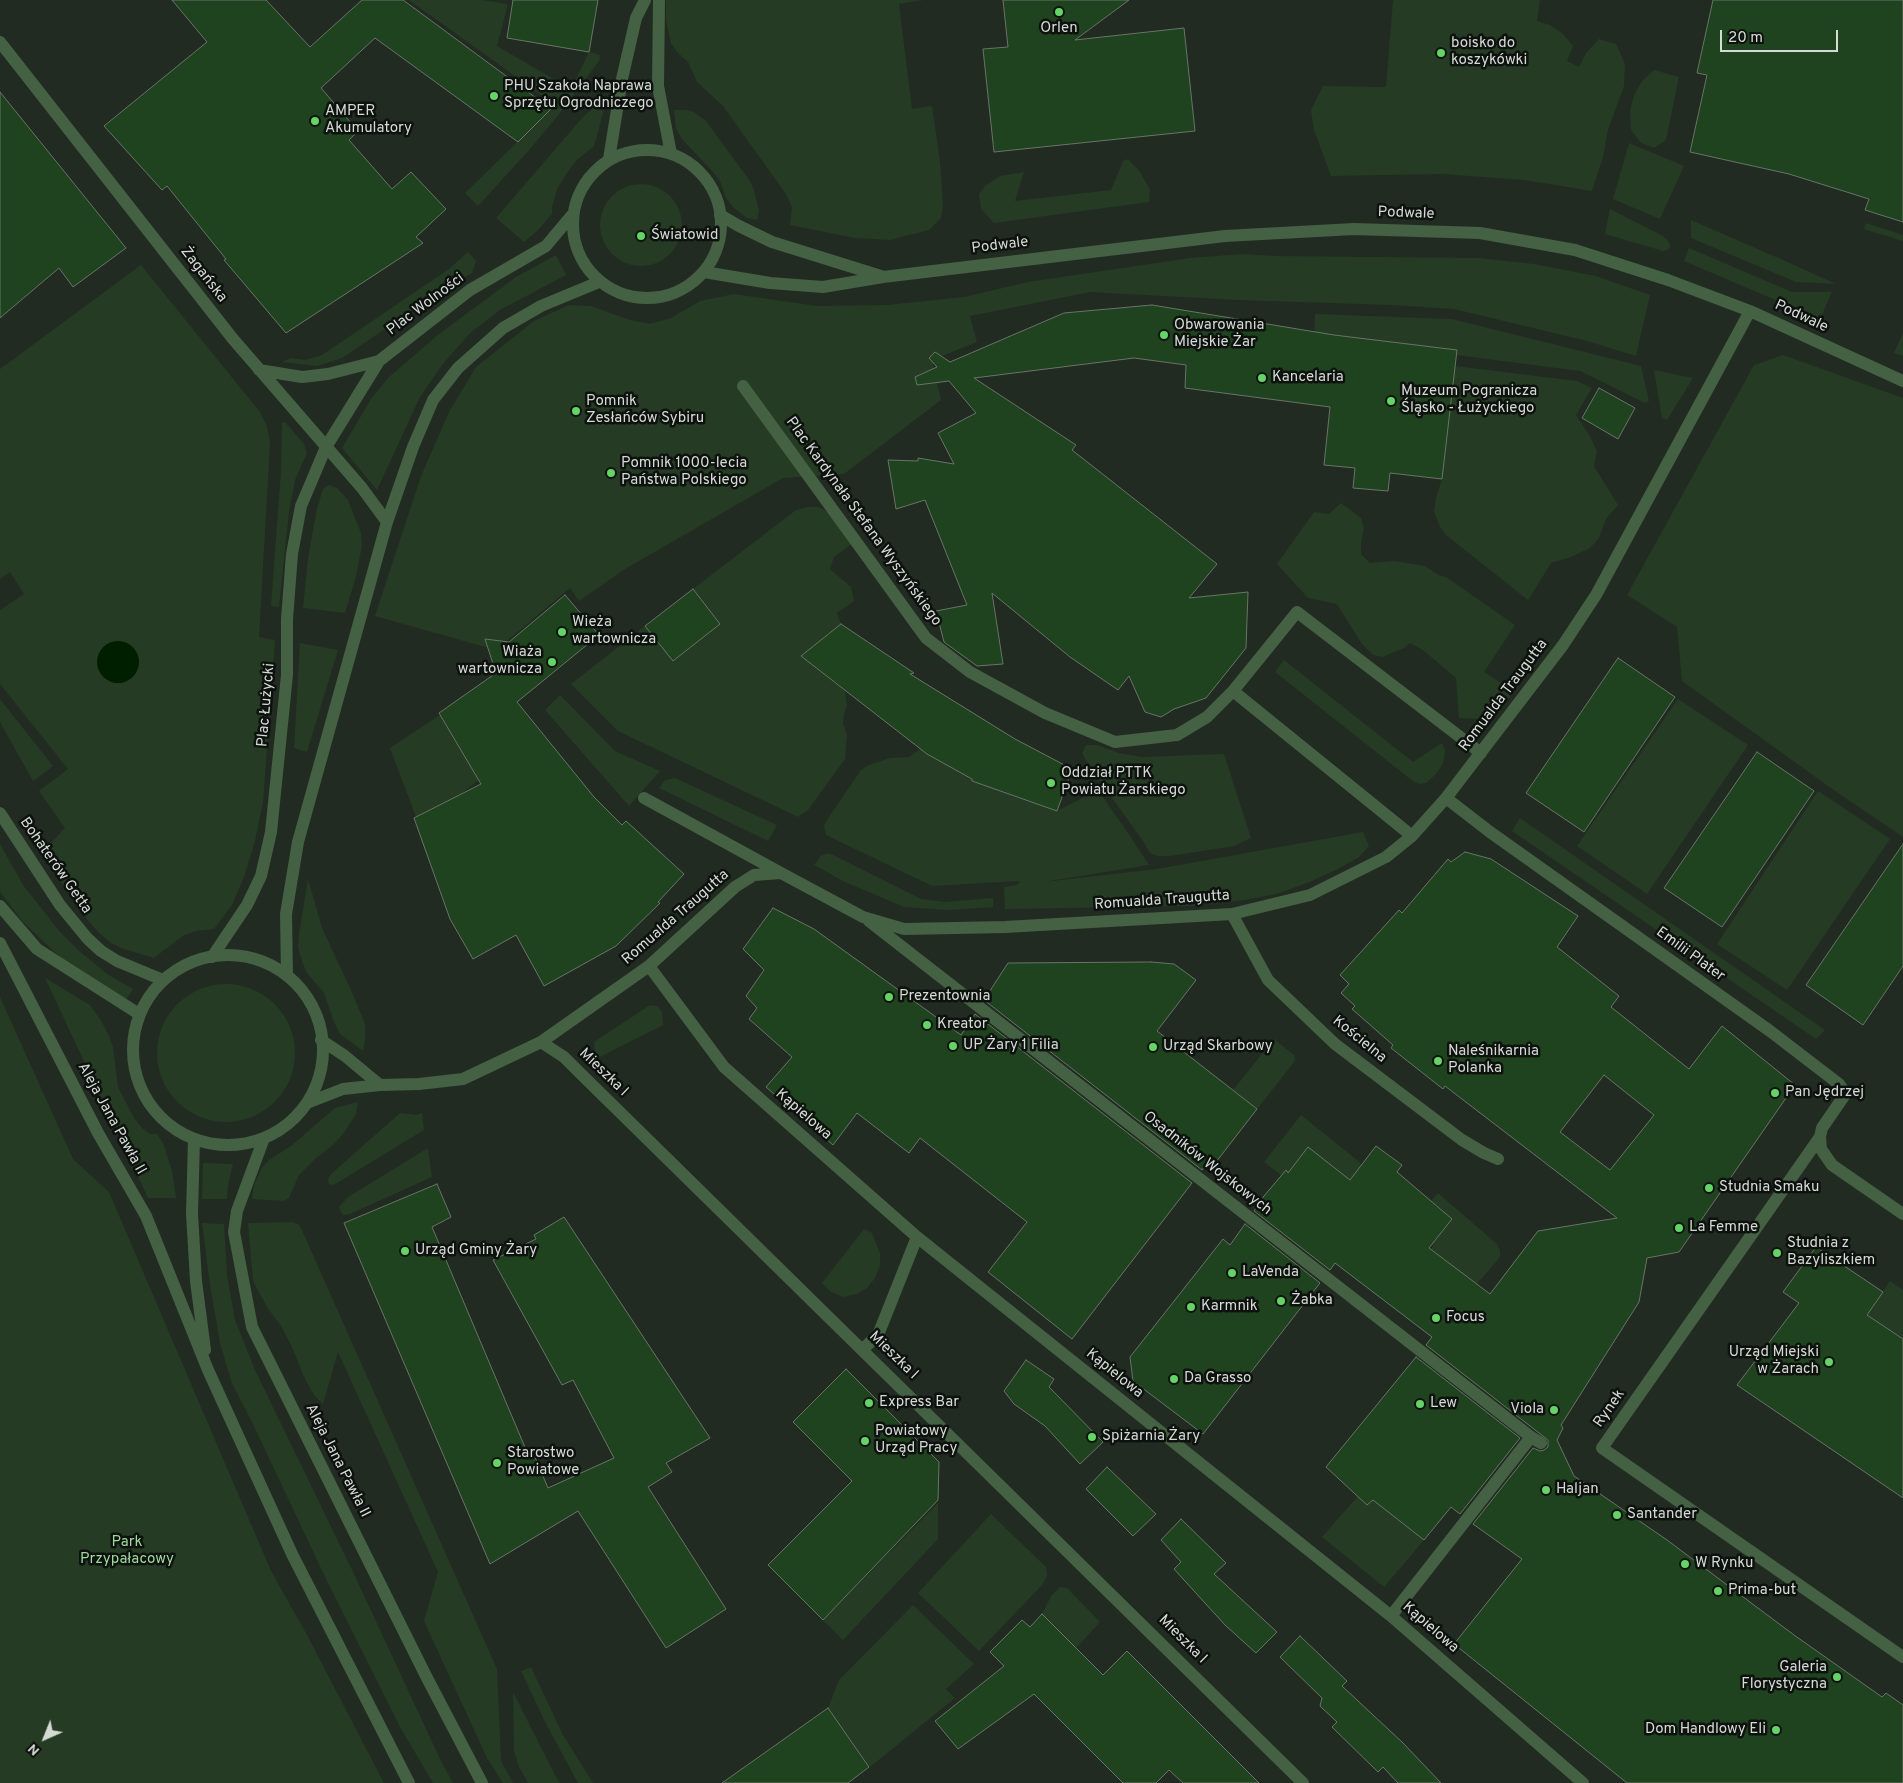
<!DOCTYPE html>
<meta charset="utf-8">
<style>
body{margin:0}
#map{position:relative;width:1903px;height:1783px;overflow:hidden;background:#222b22;font-family:Overpass,sans-serif}
canvas{display:block}
.north{position:absolute;left:20px;top:1713px;width:50px;height:50px;-webkit-text-stroke:4px #0e120e;paint-order:stroke;rotate:224deg;font-size:14px;font-weight:700;line-height:20px;text-align:center;color:#d4dad4}
.north::after{content:'';display:block;margin:auto;width:18px;height:22px;background:#d4dad4;clip-path:polygon(50% 0,100% 100%,50% 72%,0 100%)}
.scale{position:absolute;left:1720px;top:30px;width:118px;height:22px;box-sizing:border-box;border:2px solid #d4dad4;border-top:0;padding-left:6px;font-size:15px;line-height:18px;white-space:nowrap;color:#d4dad4;-webkit-text-stroke:4px #0e120e;paint-order:stroke}
</style>
<div id="map">
<canvas width="1903" height="1783"></canvas>
<div class="north">N</div>
<div class="scale">20 m</div>
</div>
<script>
const g = document.querySelector('canvas').getContext('2d');
g.lineJoin = 'round';
function paint(path, color) {
  g.fillStyle = color;
  g.fill(path, 'evenodd');
}
function toPath(rows) {
  const path = new Path2D();
  for (const r of rows) {
    if (r.length === 3) {
      path.moveTo(r[0] + r[2], r[1]);
      path.arc(r[0], r[1], r[2], 0, 2 * Math.PI);
      continue;
    }
    path.moveTo(r[0], r[1]);
    for (let i = 2; i < r.length; i += 2) path.lineTo(r[i], r[i + 1]);
  }
  return path;
}
function stroke(path, color, width, dash) {
  g.strokeStyle = color;
  g.lineWidth = width;
  g.lineCap = dash ? 'butt' : 'round';
  g.setLineDash(dash || []);
  g.stroke(path);
}
function write(font, color, halo, rows, align = 'center') {
  g.font = font + ' Overpass,sans-serif';
  g.lineWidth = 5;
  g.setLineDash([]);
  g.textBaseline = 'middle';
  g.strokeStyle = halo;
  g.fillStyle = color;
  for (const [text, x, y, turn = 0] of rows) {
    g.save();
    g.translate(x, y);
    g.rotate((+turn || 0) * Math.PI / 180);
    g.textAlign = isNaN(turn) ? turn : align;
    if (halo) g.strokeText(text, 0, 0);
    g.fillText(text, 0, 0);
    g.restore();
  }
}
const green = toPath([
 [409,0,481,0,508,4,497,46,571,89,589,52,600,55,599,61,560,113,530,149,478,206,465,193,551,109,554,104],
 [666,0,924,0,899,4,912,109,932,106,940,162,943,204,941,218,929,230,890,240,855,238,790,225,792,207,786,194,723,106,697,82,688,62,677,52,671,43,666,20],
 [1393,0,1540,0,1537,21,1550,25,1563,34,1573,46,1567,61,1579,67,1586,53,1599,39,1616,44,1625,64,1624,86,1608,130,1603,157,1592,191,1524,180,1442,174,1331,176,1314,130,1311,110,1323,86,1386,87],
 [1654,70,1679,77,1666,140,1654,148,1641,143,1631,130,1630,111,1634,95,1642,81],
 [603,102,605,106,594,146,578,159,569,170,557,189,552,207,552,214,537,231,524,242,496,218,582,118,595,106],
 [674,110,686,110,694,112,706,121,750,181,754,190,759,211,757,220,747,218,734,208,726,198,720,181,714,173,682,139,676,129],
 [1629,143,1684,166,1660,219,1613,199],
 [1128,159,1140,172,1150,190,1149,202,994,223,981,209,979,194,985,186,1000,176,1024,172,1015,201,1111,190,1123,161],
 [641,225,41],
 [1610,209,1663,236,1669,242,1670,246,1668,250,1663,251,1605,234],
 [1691,220,1783,260,1836,284,1796,282,1691,238],
 [1866,223,1903,235,1903,241,1864,229],
 [1689,248,1792,292,1832,292,1820,319,1684,261],
 [468,252,476,261,472,273,437,294,342,358,317,366,282,362,291,358,305,360,322,355,449,269],
 [1243,254,1274,256,1478,258,1534,264,1596,276,1650,295,1636,356,1587,341,1454,309,1391,305,1238,300,1090,292,970,316,977,342,932,360,941,400,844,474,783,478,625,569,579,601,570,588,496,650,375,616,421,476,449,412,476,367,534,321,569,305,591,306,630,320,650,324,671,318,700,301,734,294,817,306,887,305,964,297,1028,282,1190,258],
 [556,255,566,275,500,310,470,333,442,365,420,397,377,490,342,448,371,399,389,377,439,334,516,277],
 [141,265,260,412,267,426,270,443,259,637,275,640,263,802,255,841,244,877,232,905,214,929,197,931,184,935,154,958,124,949,111,943,99,933,80,911,42,853,65,828,39,791,68,769,0,684,0,610,24,594,10,572,0,579,0,369],
 [1315,314,1452,319,1641,366,1649,401,1645,403,1580,371,1456,355,1456,350,1339,336,1314,349],
 [1903,333,1903,356,1894,353],
 [1783,355,1903,398,1903,837,1828,786,1682,681,1677,627,1627,595,1754,365],
 [1455,366,1577,381,1592,388,1576,415,1590,436,1597,451,1594,466,1618,505,1606,519,1599,538,1590,548,1571,557,1551,563,1528,600,1446,535,1440,527,1434,512,1436,498,1442,479],
 [1654,370,1693,378,1667,420,1662,418],
 [285,422,304,444,307,453,295,480,289,512,279,607,271,606,281,471,282,423],
 [329,485,337,488,348,500,361,533,362,546,355,580,345,613,303,608,308,558,317,508,323,489],
 [1341,503,1361,518,1364,529,1361,543,1361,554,1370,563,1394,561,1425,566,1438,575,1446,577,1515,625,1484,672,1512,690,1509,698,1493,716,1481,719,1459,718,1456,678,1423,650,1410,643,1404,648,1382,657,1373,655,1362,644,1337,604,1308,598,1277,564,1314,512,1329,514],
 [808,507,818,507,829,512,856,541,834,557,830,569,851,587,854,601,837,613,841,624,801,656,845,691,847,706,844,714,843,723,847,734,845,759,808,810,798,817,618,731,571,684,645,626,674,661,720,624,693,589,796,510],
 [300,643,338,650,307,752,294,748],
 [1284,660,1413,762,1442,743,1445,750,1444,759,1442,765,1436,774,1426,783,1420,784,1414,782,1275,672],
 [560,695,615,751,660,771,629,806,545,710],
 [0,699,53,766,33,781,0,722],
 [1678,699,1748,745,1647,894,1577,846],
 [440,715,479,780,458,796,416,817,390,748],
 [1086,745,1097,745,1119,753,1142,757,1224,754,1251,838,1234,846,1170,856,1158,856,1150,853,1143,841,1089,766,1082,753],
 [920,749,991,788,1057,811,1098,790,1128,833,1149,865,1043,882,1157,869,1363,832,1369,846,1359,857,1338,869,1312,881,1277,894,1244,900,1188,906,1005,909,1004,887,1017,885,1020,881,932,886,826,835,824,826,827,820,861,770,869,765,890,758,909,757],
 [675,778,777,825,768,841,659,788,665,780],
 [1818,791,1890,839,1787,990,1717,944],
 [1520,818,1825,1030,1816,1039,1512,831],
 [0,844,23,885,60,932,78,950,107,974,133,989,126,1000,63,960,23,922,0,892],
 [826,854,831,854,921,899,945,902,993,898,993,907,947,910,904,907,845,882,814,865,821,856],
 [308,879,322,928,351,990,365,1024,365,1041,363,1051,340,1034,334,1022,324,993,307,973,303,964,298,948,299,934],
 [45,978,90,1005,102,1022,109,1036,113,1047,118,1087,134,1118,142,1128,150,1134,157,1134,163,1143,172,1171,176,1198,148,1198],
 [226,1053,69],
 [0,997,73,1159,109,1192,271,1571,306,1633,384,1783,0,1783],
 [650,1005,657,1006,662,1012,663,1025,600,1057,595,1053,594,1042],
 [1274,1039,1294,1055,1295,1061,1257,1109,1233,1090],
 [358,1102,356,1114,343,1134,334,1144,315,1159,299,1175,289,1198,284,1201,252,1199,254,1185,262,1168,269,1160,291,1146,335,1108],
 [400,1113,417,1115,422,1113,424,1130,342,1180,333,1185,329,1184,328,1179,331,1174],
 [1301,1115,1362,1164,1350,1180,1288,1173,1286,1170,1281,1175,1264,1162],
 [428,1148,432,1177,350,1214,344,1215,341,1212,339,1207,348,1197],
 [203,1163,233,1164,228,1185,227,1199,202,1199],
 [1438,1193,1497,1244,1500,1250,1500,1256,1496,1262,1474,1287,1449,1263,1431,1250,1434,1242,1452,1219,1431,1201],
 [292,1222,298,1224,301,1228,497,1669,501,1761,513,1783,503,1783,487,1758,424,1621,438,1572,338,1352,323,1404,314,1395,305,1379,292,1347,280,1324,268,1309,253,1281,248,1223],
 [202,1223,224,1224,227,1275,235,1320,255,1370,353,1572,441,1761,453,1783,433,1783,400,1727,328,1583,250,1418,232,1384,220,1343,210,1285],
 [864,1229,872,1233,880,1253,880,1266,875,1278,867,1288,857,1294,843,1297,831,1292,822,1283],
 [1890,1281,1903,1290,1903,1339,1867,1315],
 [1358,1496,1367,1505,1373,1500,1424,1540,1384,1587,1322,1537],
 [938,1503,938,1539,843,1640,823,1620],
 [991,1514,1046,1567,1047,1576,1042,1585,979,1651,918,1593],
 [1060,1587,1067,1588,1100,1622,1076,1648,1042,1614,1051,1596],
 [913,1605,974,1664,946,1689,955,1698,870,1767,828,1708,839,1680],
 [531,1667,562,1733,593,1783,578,1783,545,1722,521,1671],
 [513,1692,555,1775,560,1783,528,1783,519,1767,514,1751]
]);
const water = toPath([
 [118,662,21]
]);
const building = toPath([
 [172,0,266,0,310,47,362,0,403,0,551,109,518,142,375,38,321,88,358,131,349,140,392,189,411,172,446,209,416,237,423,243,286,333,224,260,226,259,167,186,162,190,104,126,207,42,172,0],
 [513,0,598,0,589,52,507,38,513,0],
 [1003,0,1129,0,1075,40,1184,28,1195,131,994,152,983,49,1008,47,1003,0],
 [1713,0,1903,0,1903,222,1865,210,1869,199,1789,174,1690,152,1707,75,1697,73,1713,0],
 [0,92,126,248,73,287,59,268,0,318,0,92],
 [1152,305,1334,335,1457,350,1442,479,1390,473,1388,491,1353,488,1355,468,1324,465,1330,407,1185,388,1186,365,1134,358,974,378,1076,445,1072,450,1217,564,1189,598,1248,592,1246,648,1206,698,1174,709,1161,717,1145,712,1129,676,1118,690,1070,657,992,593,1003,664,977,666,944,642,936,611,967,605,925,500,896,509,888,460,918,461,918,458,954,464,938,433,976,413,949,381,917,385,915,377,937,367,929,358,935,352,950,362,1064,313,1152,305],
 [1599,388,1635,408,1618,439,1582,418,1599,388],
 [693,589,720,624,673,661,645,626,693,589],
 [565,595,599,635,517,702,594,797,622,825,626,821,684,874,658,902,660,903,616,946,544,986,516,935,473,959,450,919,414,818,481,784,439,713,496,673,485,639,509,642,565,595],
 [841,624,914,673,910,674,1015,739,1072,769,1057,811,972,781,972,779,927,754,801,656,841,624],
 [1618,658,1675,697,1584,832,1526,793,1618,658],
 [1757,752,1814,791,1722,927,1664,888,1757,752],
 [1903,844,1903,966,1863,1025,1806,985,1903,844],
 [1465,852,1491,859,1578,916,1557,947,1619,996,1611,1007,1689,1069,1722,1026,1795,1085,1679,1252,1647,1258,1639,1302,1561,1425,1563,1428,1557,1440,1574,1476,1667,1540,1794,1635,1882,1697,1886,1693,1903,1705,1903,1783,1627,1783,1454,1644,1522,1559,1473,1524,1533,1448,1540,1451,1544,1450,1548,1447,1548,1440,1426,1345,1432,1337,1335,1263,1330,1270,1254,1211,1264,1196,1286,1170,1288,1173,1308,1147,1350,1180,1376,1146,1402,1165,1397,1172,1452,1219,1429,1248,1490,1294,1538,1231,1617,1218,1445,1086,1443,1089,1391,1048,1393,1045,1352,1009,1355,1006,1341,993,1349,984,1340,975,1399,910,1402,913,1448,859,1451,862,1465,852],
 [1604,1075,1654,1115,1610,1170,1560,1132,1604,1075],
 [773,908,814,929,961,1035,975,1014,1192,1183,1072,1339,988,1272,1027,1222,920,1138,909,1153,857,1113,833,1145,766,1087,792,1057,749,1019,757,1008,746,996,764,970,743,949,773,908],
 [1151,962,1174,964,1196,980,1157,1031,1257,1109,1213,1166,1208,1162,1202,1170,984,1000,1008,963,1151,962],
 [437,1184,451,1217,432,1227,527,1452,532,1450,548,1488,614,1458,573,1380,562,1385,493,1260,536,1239,534,1235,564,1217,710,1438,666,1463,672,1472,648,1487,726,1609,666,1648,578,1511,490,1564,344,1223,437,1184],
 [1245,1224,1320,1283,1203,1434,1133,1381,1130,1357,1223,1239,1230,1245,1245,1224],
 [1816,1247,1883,1292,1867,1315,1903,1339,1903,1498,1737,1385,1799,1303,1783,1292,1816,1247],
 [1416,1357,1520,1438,1460,1514,1451,1507,1424,1540,1373,1500,1367,1505,1326,1467,1416,1357],
 [1026,1360,1054,1379,1049,1387,1103,1442,1080,1464,1045,1426,1014,1404,1004,1391,1026,1360],
 [846,1369,939,1462,938,1500,823,1620,768,1565,852,1481,793,1422,846,1369],
 [1107,1467,1156,1514,1133,1536,1086,1489,1107,1467],
 [1181,1519,1226,1563,1214,1574,1277,1632,1256,1653,1225,1625,1174,1569,1181,1562,1161,1540,1181,1519],
 [1042,1614,1103,1675,1127,1651,1259,1783,1183,1783,1169,1770,1156,1783,1123,1783,1034,1694,958,1749,935,1721,1004,1666,990,1652,1022,1620,1030,1627,1042,1614],
 [1300,1636,1347,1681,1342,1686,1403,1743,1441,1783,1398,1783,1383,1767,1378,1772,1332,1727,1337,1722,1320,1706,1322,1698,1280,1657,1300,1636],
 [828,1708,869,1767,848,1783,722,1783,828,1708]
]);
const minor = toPath([
 [659,0,658,86,671,154],
 [0,42,233,339,362,488,387,522],
 [647,224,74],
 [609,159,622,79,636,18,645,0],
 [720,215,739,226,772,242,881,276],
 [704,272,770,283,823,287,883,277,1225,236,1354,229,1480,233,1575,250,1668,280,1750,311,1903,381],
 [259,370,302,377,328,374,379,361],
 [743,386,926,638,970,672,1045,713,1115,742,1177,735,1207,717,1233,691],
 [644,798,781,873],
 [1446,798,1490,832,1770,1031,1839,1084,1844,1091,1844,1096,1822,1128,1820,1137,1821,1149,1832,1165,1903,1214],
 [0,813,60,905,87,938,101,951,117,961,163,980],
 [1412,836,1233,691,1297,612,1481,753],
 [0,906,37,949,139,1014],
 [1232,914,1268,980,1335,1044,1462,1140,1484,1153,1498,1159],
 [869,921,1531,1437,1541,1443],
 [0,943,98,1133,146,1216,208,1370,292,1554,409,1783],
 [228,1050,95],
 [212,957,247,905,261,876,271,832,287,675,287,619,292,554,301,506,326,447,379,361,470,290,546,246,572,215],
 [649,966,724,1067,917,1237,1391,1616,1583,1783],
 [287,976,286,914,298,842,387,522,413,447,433,400,458,368,503,328,541,306,599,282],
 [321,1040,345,1056,380,1085],
 [541,1042,564,1057,580,1073,1303,1783],
 [307,1103,343,1089,380,1085,419,1084,463,1079,541,1042,649,966,735,887,754,875,781,873,863,917,904,929,1005,927,1232,914,1310,895,1386,857,1412,836,1446,798,1563,645,1596,595,1750,311],
 [1820,1137,1602,1448,1903,1657],
 [264,1138,237,1211,234,1232,252,1327,426,1676,482,1783],
 [194,1139,192,1214,196,1281,205,1350],
 [863,1349,878,1335,917,1237],
 [1391,1616,1531,1437]
]);
const markers = [
 [1059,12,5,"#65d467"],
 [1441,53,5,"#65d467"],
 [494,96,5,"#65d467"],
 [315,121,5,"#65d467"],
 [641,236,5,"#65d467"],
 [1164,335,5,"#65d467"],
 [1262,378,5,"#65d467"],
 [1391,401,5,"#65d467"],
 [576,411,5,"#65d467"],
 [611,473,5,"#65d467"],
 [562,632,5,"#65d467"],
 [552,662,5,"#65d467"],
 [1051,783,5,"#65d467"],
 [889,997,5,"#65d467"],
 [927,1025,5,"#65d467"],
 [953,1046,5,"#65d467"],
 [1153,1047,5,"#65d467"],
 [1438,1061,5,"#65d467"],
 [1775,1093,5,"#65d467"],
 [1709,1188,5,"#65d467"],
 [1679,1228,5,"#65d467"],
 [405,1251,5,"#65d467"],
 [1777,1253,5,"#65d467"],
 [1232,1273,5,"#65d467"],
 [1281,1301,5,"#65d467"],
 [1191,1307,5,"#65d467"],
 [1436,1318,5,"#65d467"],
 [1829,1362,5,"#65d467"],
 [1174,1379,5,"#65d467"],
 [869,1403,5,"#65d467"],
 [1420,1404,5,"#65d467"],
 [1554,1410,5,"#65d467"],
 [1092,1437,5,"#65d467"],
 [865,1441,5,"#65d467"],
 [497,1463,5,"#65d467"],
 [1546,1490,5,"#65d467"],
 [1617,1515,5,"#65d467"],
 [1685,1564,5,"#65d467"],
 [1718,1591,5,"#65d467"],
 [1837,1677,5,"#65d467"],
 [1776,1730,5,"#65d467"]
];
const poiNames = [
 ["Orlen",1059,29,"center"],
 ["boisko do",1451,44],
 ["koszykówki",1451,61],
 ["PHU Szakoła Naprawa",504,87],
 ["Sprzętu Ogrodniczego",504,104],
 ["AMPER",325,112],
 ["Akumulatory",325,129],
 ["Światowid",651,236],
 ["Obwarowania",1174,326],
 ["Miejskie Żar",1174,343],
 ["Kancelaria",1272,378],
 ["Muzeum Pogranicza",1401,392],
 ["Śląsko - Łużyckiego",1401,409],
 ["Pomnik",586,402],
 ["Zesłańców Sybiru",586,419],
 ["Pomnik 1000-lecia",621,464],
 ["Państwa Polskiego",621,481],
 ["Wieża",572,623],
 ["wartownicza",572,640],
 ["Wiaża",542,653,"right"],
 ["wartownicza",542,670,"right"],
 ["Oddział PTTK",1061,774],
 ["Powiatu Żarskiego",1061,791],
 ["Prezentownia",899,997],
 ["Kreator",937,1025],
 ["UP Żary 1 Filia",963,1046],
 ["Urząd Skarbowy",1163,1047],
 ["Naleśnikarnia",1448,1052],
 ["Polanka",1448,1069],
 ["Pan Jędrzej",1785,1093],
 ["Studnia Smaku",1719,1188],
 ["La Femme",1689,1228],
 ["Studnia z",1787,1244],
 ["Bazyliszkiem",1787,1261],
 ["Urząd Gminy Żary",415,1251],
 ["LaVenda",1242,1273],
 ["Żabka",1291,1301],
 ["Karmnik",1201,1307],
 ["Focus",1446,1318],
 ["Urząd Miejski",1819,1353,"right"],
 ["w Żarach",1819,1370,"right"],
 ["Da Grasso",1184,1379],
 ["Express Bar",879,1403],
 ["Lew",1430,1404],
 ["Viola",1544,1410,"right"],
 ["Powiatowy",875,1432],
 ["Urząd Pracy",875,1449],
 ["Spiżarnia Żary",1102,1437],
 ["Starostwo",507,1454],
 ["Powiatowe",507,1471],
 ["Haljan",1556,1490],
 ["Santander",1627,1515],
 ["W Rynku",1695,1564],
 ["Prima-but",1728,1591],
 ["Galeria",1827,1668,"right"],
 ["Florystyczna",1827,1685,"right"],
 ["Dom Handlowy Eli",1766,1730,"right"]
];
const streetNames = [
 ["Podwale",1406,214,2],
 ["Podwale",1000,246,-7],
 ["Żagańska",203,275,52],
 ["Plac Wolności",426,305,-37],
 ["Podwale",1801,317,25],
 ["Plac Kardynała Stefana Wyszyńskiego",863,522,54],
 ["Romualda Traugutta",1504,696,-53],
 ["Plac Łużycki",267,705,-85],
 ["Bohaterów Getta",55,866,55],
 ["Romualda Traugutta",1162,901,-4],
 ["Romualda Traugutta",676,918,-41],
 ["Emilii Plater",1690,955,36],
 ["Kościelna",1359,1040,39],
 ["Mieszka I",603,1073,44],
 ["Kąpielowa",803,1115,41],
 ["Aleja Jana Pawła II",111,1119,61],
 ["Osadników Wojskowych",1207,1164,38],
 ["Mieszka I",893,1356,44],
 ["Kąpielowa",1114,1374,39],
 ["Rynek",1610,1409,-55],
 ["Aleja Jana Pawła II",337,1461,63],
 ["Kąpielowa",1430,1628,41],
 ["Mieszka I",1182,1640,45]
];
const parkNames = [
 ["Park",127,1543],
 ["Przypałacowy",127,1560]
];
paint(green, '#253b24');
paint(water, '#001e00');
paint(building, '#1f421f');
stroke(building, '#697469', 1);
stroke(minor, '#446143', 12);
for (const [x, y, r, color] of markers) {
  const dot = new Path2D();
  dot.arc(x, y, r, 0, 2 * Math.PI);
  g.fillStyle = color;
  g.fill(dot);
  stroke(dot, '#0e120e', 2);
}
write('15px', '#d4dad4', '#0e120e', poiNames, 'left');
write('15px', '#d4dad4', '#0e120e', streetNames);
write('15px', '#9ed99d', '#0e120e', parkNames);
</script>
